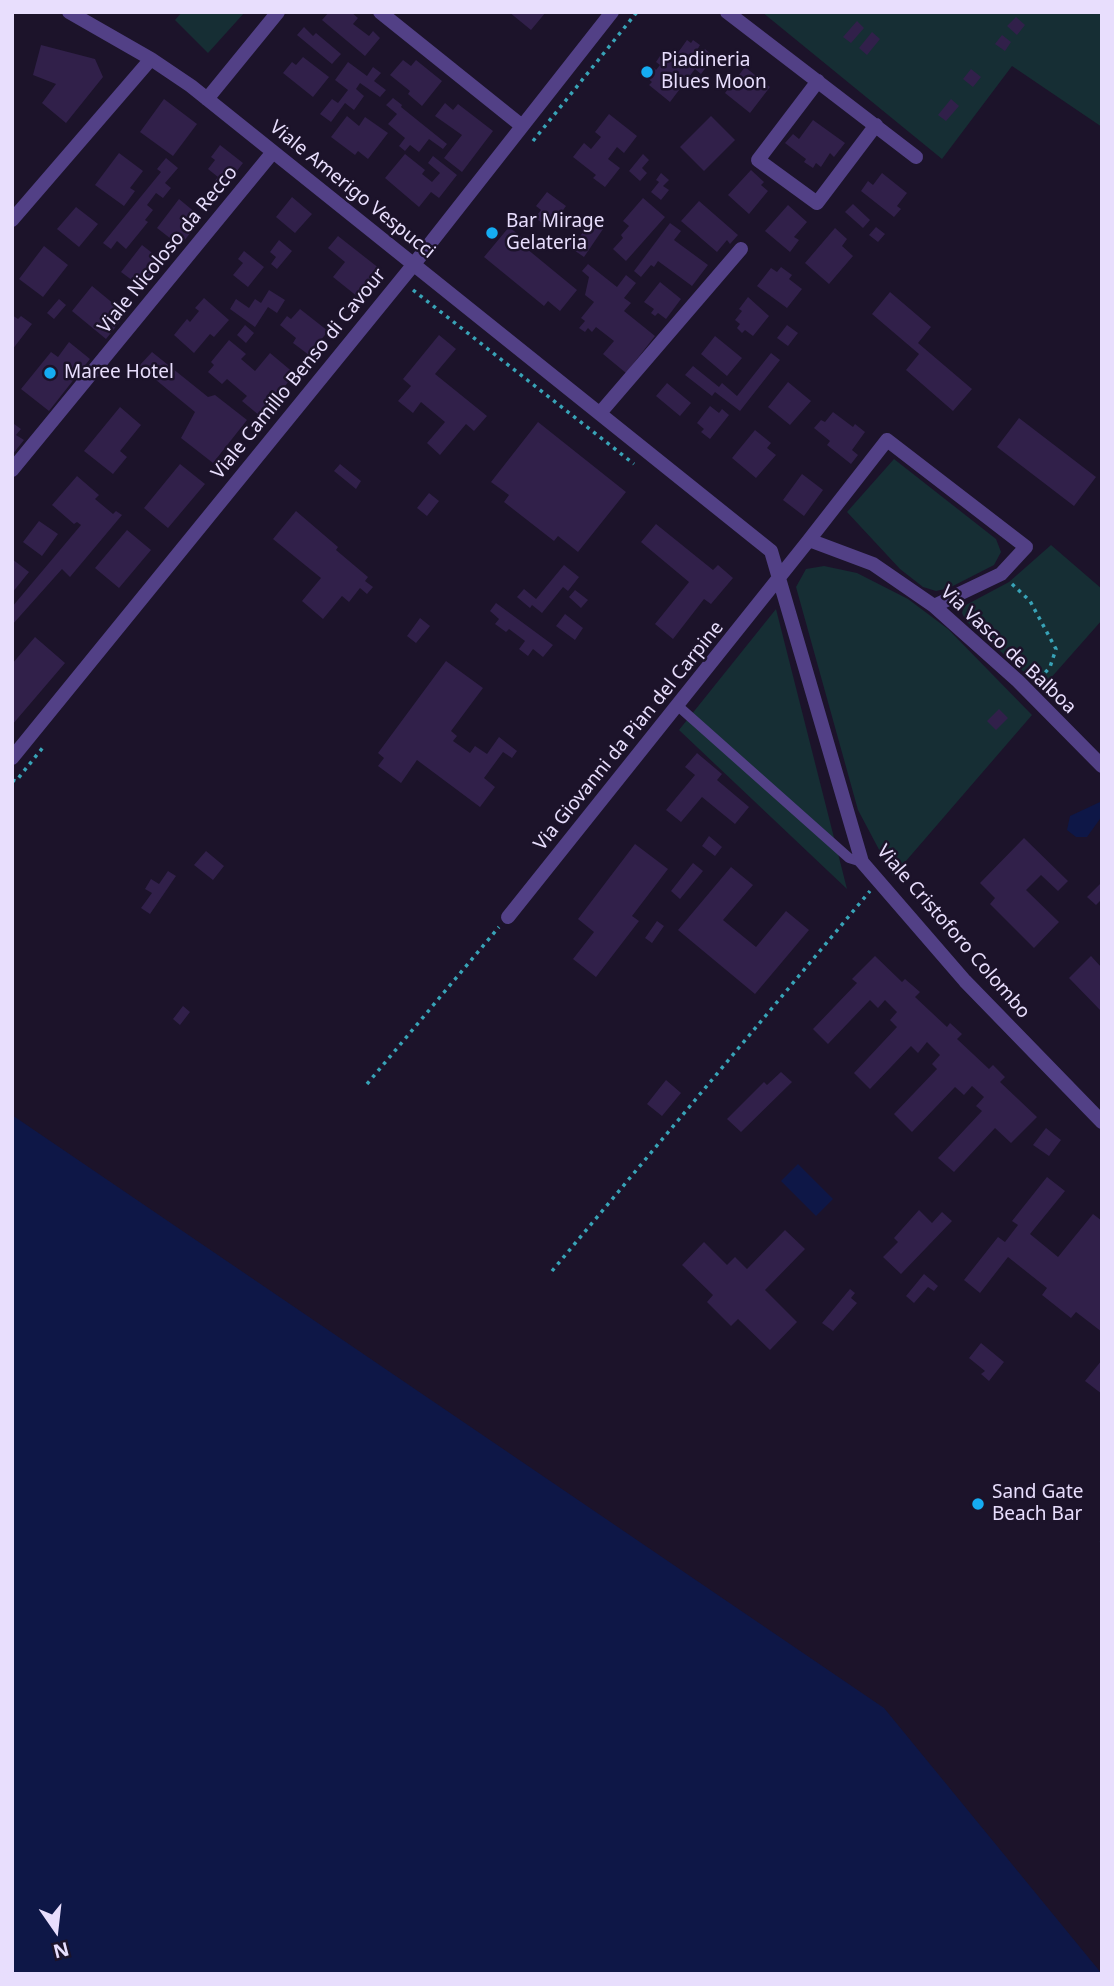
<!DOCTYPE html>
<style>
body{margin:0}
#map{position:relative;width:1114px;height:1986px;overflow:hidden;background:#1c132a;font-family:"Noto Sans",sans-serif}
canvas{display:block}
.frame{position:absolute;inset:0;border:14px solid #e8defd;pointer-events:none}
.north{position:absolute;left:21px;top:1895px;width:70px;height:70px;-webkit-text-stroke:5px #1c132a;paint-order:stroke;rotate:166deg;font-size:19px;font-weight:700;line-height:28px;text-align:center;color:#e8defd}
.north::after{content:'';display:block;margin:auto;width:24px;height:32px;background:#e8defd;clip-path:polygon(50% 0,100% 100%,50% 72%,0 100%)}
</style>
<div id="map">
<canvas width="1114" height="1986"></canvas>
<div class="frame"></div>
<div class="north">N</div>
</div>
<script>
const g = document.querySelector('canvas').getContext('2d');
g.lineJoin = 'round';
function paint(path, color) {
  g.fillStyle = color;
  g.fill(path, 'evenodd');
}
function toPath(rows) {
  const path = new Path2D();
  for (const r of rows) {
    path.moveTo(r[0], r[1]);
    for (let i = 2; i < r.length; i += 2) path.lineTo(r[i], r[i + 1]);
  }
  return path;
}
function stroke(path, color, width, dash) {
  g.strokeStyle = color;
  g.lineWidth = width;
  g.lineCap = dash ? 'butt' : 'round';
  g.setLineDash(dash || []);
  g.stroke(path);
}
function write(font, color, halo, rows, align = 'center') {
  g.font = font + ' "Noto Sans",sans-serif';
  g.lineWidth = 5;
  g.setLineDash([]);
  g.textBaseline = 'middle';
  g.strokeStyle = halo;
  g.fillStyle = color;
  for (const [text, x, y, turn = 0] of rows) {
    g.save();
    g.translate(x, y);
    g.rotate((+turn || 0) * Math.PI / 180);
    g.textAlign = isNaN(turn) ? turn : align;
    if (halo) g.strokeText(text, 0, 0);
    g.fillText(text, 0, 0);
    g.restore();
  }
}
const green = toPath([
 [182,12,245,12,208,53,175,20],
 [762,12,1102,12,1102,127,1012,66,942,159],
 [894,459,996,539,1001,552,994,565,949,588,936,591,923,587,900,569,847,512],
 [1051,545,1102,589,1102,620,1042,688,966,621,962,613,964,606,1009,582],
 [824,566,857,573,908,599,948,629,1032,715,893,876,858,810,796,587,806,569],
 [776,609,847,889,679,730]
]);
const water = toPath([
 [1100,802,1102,816,1087,837,1076,837,1067,830,1070,816],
 [12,1115,884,1708,1102,1974,12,1974],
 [798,1164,833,1199,816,1216,781,1181]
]);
const building = toPath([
 [329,12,351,12,358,18,353,24,369,36,373,31,380,38,365,56,322,20],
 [509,12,546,12,531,30],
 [1016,17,1025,25,1017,35,1007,26],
 [857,21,864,28,851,43,843,37],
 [304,27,313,36,316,33,341,54,332,64,297,35],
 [872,32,880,39,867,55,859,48],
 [1002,35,1011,42,1005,51,995,44],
 [687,40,691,43,693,40,700,45,697,50,701,53,705,49,711,54,706,59,710,62,701,74,695,69,670,102,649,85,652,82,645,76,652,66,656,70,660,65,656,62,660,56,666,60,673,51,677,54],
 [41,45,95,59,103,77,66,123,42,103,56,84,33,75],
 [303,57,329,77,313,97,283,73,292,62,296,65],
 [403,60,411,66,416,60,442,81,422,106,408,94,410,91,390,75],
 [348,62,367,76,373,67,381,73,374,81,386,90,380,97,360,83,356,89,364,96,354,110,345,103,331,122,320,114,332,99,338,103,348,90,335,80],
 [745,67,770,87,750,113,725,93],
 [971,69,981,77,973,87,963,79],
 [393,98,402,105,401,107,447,144,443,149,429,139,419,152,410,145,405,151,399,146,405,138,388,124,397,114,386,105],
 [164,99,197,124,173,156,140,132],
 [951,99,959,106,946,121,938,115],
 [445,103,453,110,458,104,493,131,462,172,444,158,462,135,435,116],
 [609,114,637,136,624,153,617,147,608,159,620,168,605,187,593,178,596,175,573,157,584,143,591,149,601,137,595,132],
 [347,116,359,126,365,117,388,133,368,159,358,151,355,155,331,137],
 [711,116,735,140,704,171,680,147],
 [813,120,845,143,834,157,830,153,821,167,816,163,813,168,804,162,806,159,785,143,793,134,799,139],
 [220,145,243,163,223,189,214,182,218,177,208,169,215,160,211,157],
 [119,153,143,171,130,188,135,191,124,206,95,185],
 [405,154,425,170,422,174,432,182,440,173,428,163,433,156,457,175,439,198,431,192,419,207,385,178],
 [643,154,649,160,642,168,647,173,640,181,629,171],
 [166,158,178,168,165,183,171,188,163,198,156,193,147,205,153,210,145,220,148,222,126,249,117,241,111,249,103,243,161,172,157,169],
 [751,170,764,182,761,185,768,191,749,214,728,195],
 [661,173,669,180,663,186,669,190,661,200,651,192,659,182,656,180],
 [882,173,907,193,897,206,901,209,894,217,861,191,868,181,873,185],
 [547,192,566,206,550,228,535,218,541,210,536,206],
 [292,197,312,214,295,233,276,217],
 [643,198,665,217,626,261,613,249,623,238,621,235,629,226,623,221],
 [179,199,202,218,180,246,157,228],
 [699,201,738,235,730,244,727,240,717,252,681,221],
 [853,204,870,220,863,228,845,212],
 [788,205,807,222,794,237,799,240,790,252,765,231],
 [76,207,98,224,79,247,57,229],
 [591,220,603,229,584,257,568,246,573,238,577,241],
 [670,223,681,231,674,240,708,265,692,286,658,261,654,267,651,265,641,277,634,271],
 [509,227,524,239,521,244,577,290,560,311,548,301,544,306,484,257],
 [876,227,885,234,878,242,869,235],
 [835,228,847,239,842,246,853,256,829,284,805,263],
 [338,236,380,269,358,297,333,277,345,262,328,248],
 [279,240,292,251,277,269,271,264,276,257,270,252],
 [142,245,165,263,144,289,121,272],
 [44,246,68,265,43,297,19,279],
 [244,251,264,267,248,287,233,275,243,263,238,259],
 [588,264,617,287,626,275,636,283,624,298,631,303,624,311,655,336,626,373,603,354,614,341,596,327,592,332,588,328,585,332,579,328,585,321,581,318,594,302,585,295,589,277,582,271],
 [781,267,792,275,789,279,802,289,787,308,757,286,771,268,777,272],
 [660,282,681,299,666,319,658,313,655,316,651,313,654,309,644,302],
 [92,286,126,314,106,339,72,311],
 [269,290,285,300,277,313,268,307,255,327,230,309,236,299,249,308,255,299,261,303],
 [890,292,931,327,918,343,972,389,953,411,906,370,919,354,872,314],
 [748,297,769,316,753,336,745,330,742,333,737,328,740,324,735,320,742,311,739,309],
 [204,298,229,320,214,337,210,334,194,353,174,335,187,319,190,322,199,311,195,308],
 [59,299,66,305,54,319,47,313],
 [300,309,328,331,309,355,293,343,296,338,280,325,287,316,291,319],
 [12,315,18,319,21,316,32,324,12,350],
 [245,325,254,333,246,343,237,335],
 [787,325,798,333,788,346,777,338],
 [439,335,456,349,435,374,487,416,474,431,466,424,440,455,427,443,445,422,421,402,413,413,398,401,411,386,403,379],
 [715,336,742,358,727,376,701,354],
 [229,340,246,354,241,359,255,371,270,353,295,374,260,416,242,401,247,396,227,379,222,384,208,372,214,365,211,362],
 [69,342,90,359,49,411,21,389,51,352,58,357],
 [152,352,208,397,215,395,247,420,213,463,181,438,195,412,139,366],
 [771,353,780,360,740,411,715,392,712,396,685,375,693,366,719,387,722,383,737,396],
 [788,382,811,401,790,425,768,407],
 [667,383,691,403,680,416,656,396],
 [710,406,719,413,722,409,729,415,710,439,701,432,704,429,697,423],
 [120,407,141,425,120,451,127,457,113,474,84,451],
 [833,412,853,427,855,424,865,432,852,450,858,455,851,464,827,445,830,441,814,428,821,420,825,422],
 [1019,418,1096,477,1074,506,997,447],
 [538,422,626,492,578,552,558,536,554,541,504,502,509,495,491,482],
 [14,424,21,429,16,435,24,440,12,455,12,427],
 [755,430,771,443,767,448,776,455,756,478,732,458],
 [180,464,205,484,168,528,144,508],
 [340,464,361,481,356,489,334,471],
 [802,474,823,490,804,516,783,500],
 [77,476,99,495,95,499,113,514,116,511,122,515,70,577,62,569,12,625,12,607,81,525,77,522,74,524,52,505],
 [429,493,439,501,427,516,417,508],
 [296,511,338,547,336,550,368,577,365,581,373,587,367,594,360,588,349,602,342,596,323,619,302,601,321,578,273,539],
 [39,521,58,534,42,556,23,542],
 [656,524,713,570,718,565,733,578,711,604,704,599,673,639,655,624,689,582,641,542],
 [127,530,151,550,119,588,95,568],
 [12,559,29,572,12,593],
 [564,565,579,577,568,591,563,587,542,613,532,605,530,608,517,597,524,589,536,599],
 [575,590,588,600,581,608,569,597],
 [496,603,553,645,543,657,533,649,528,656,519,649,525,641,509,629,506,632,495,624,499,619,490,611],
 [565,614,583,628,575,640,556,626],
 [420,618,430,626,416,643,407,636],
 [35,637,65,663,12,725,12,664],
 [446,661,483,688,451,731,457,736,453,741,470,753,475,746,487,754,499,737,517,751,512,758,503,752,484,778,495,787,480,807,417,760,401,783,378,766,384,758,378,753],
 [999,709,1008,718,996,730,987,721],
 [697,753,722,774,717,780,749,807,735,824,702,797,681,822,666,810,695,775,685,767],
 [709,836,722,847,715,856,702,846],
 [1024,838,1068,881,1058,891,1041,875,1026,890,1059,922,1034,948,990,904,995,898,980,883],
 [635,844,668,869,632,916,639,921,596,977,573,959,594,932,578,919],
 [206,851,224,866,213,880,194,865],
 [693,863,703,871,680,899,671,891],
 [731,867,753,885,723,920,756,947,786,911,809,930,755,994,678,930],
 [168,871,176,876,150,914,141,908,152,893,145,889,151,879,159,884],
 [1102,882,1102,899,1096,905,1087,897],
 [657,921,664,926,652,943,645,938],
 [875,956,902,982,905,979,920,992,915,997,947,1027,950,1023,962,1034,957,1039,989,1069,993,1065,1005,1077,1000,1082,1037,1117,1011,1143,995,1128,954,1172,938,1158,982,1111,976,1106,984,1097,972,1086,964,1095,955,1087,912,1132,894,1114,937,1069,932,1064,940,1055,927,1042,918,1053,911,1046,870,1089,854,1073,897,1027,890,1020,897,1012,885,1000,878,1008,870,1000,828,1044,813,1029,857,983,852,979],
 [1091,956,1102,968,1102,1012,1069,978],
 [183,1006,190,1012,180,1025,173,1019],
 [781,1072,792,1082,741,1132,727,1119,764,1082,767,1085],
 [666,1080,681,1093,662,1116,647,1104],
 [1046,1128,1061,1140,1049,1156,1033,1145],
 [1047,1177,1065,1191,1030,1234,1058,1257,1093,1214,1102,1221,1102,1332,1076,1312,1071,1318,1042,1295,1047,1288,1008,1257,980,1293,964,1280,998,1237,1005,1242,1018,1225,1012,1221],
 [919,1210,932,1223,942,1212,952,1221,901,1274,883,1257,898,1242,894,1238],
 [785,1230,805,1249,765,1290,797,1322,770,1350,738,1319,731,1326,707,1302,713,1295,682,1265,704,1242,727,1265,735,1257,747,1269],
 [924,1274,938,1286,934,1291,928,1287,914,1303,906,1296],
 [850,1289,855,1293,851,1298,857,1303,833,1331,822,1323],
 [981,1343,1004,1362,989,1381,981,1374,985,1371,969,1358],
 [1102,1360,1102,1394,1085,1381]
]);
const path = toPath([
 [533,141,637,12],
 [413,290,634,464],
 [1012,584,1030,601,1056,649,1050,667,1037,682],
 [12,780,16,781,44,746],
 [367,1084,499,927],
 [552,1271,870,891],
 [1101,1543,1102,1542]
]);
const pedestrian = toPath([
 [678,706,849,858,862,862]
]);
const minor = toPath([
 [69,12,151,59,191,86,771,551,862,862,965,981,1102,1122],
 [380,12,522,126],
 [727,12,916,157],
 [818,81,758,160,817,203,876,125],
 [207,99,278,12],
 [12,220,151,59],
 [600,413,741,249],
 [12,470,273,152],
 [809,540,887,440,1026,547,1001,574,934,606],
 [12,758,414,264,612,12],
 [508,917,809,540,873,564,934,606,1018,681,1102,766]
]);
const markers = [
 [647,72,7,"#15acf2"],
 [492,233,7,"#15acf2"],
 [50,373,7,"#15acf2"],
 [978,1504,7,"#15acf2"]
];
const poiNames = [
 ["Piadineria",661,61],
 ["Blues Moon",661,83],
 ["Bar Mirage",506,222],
 ["Gelateria",506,244],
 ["Maree Hotel",64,373],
 ["Sand Gate",992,1493],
 ["Beach Bar",992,1515]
];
const streetNames = [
 ["Viale Amerigo Vespucci",352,190,39],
 ["Viale Nicoloso da Recco",168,250,-51],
 ["Viale Camillo Benso di Cavour",299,374,-51],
 ["Via Vasco de Balboa",1008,650,43],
 ["Via Giovanni da Pian del Carpine",629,736,-51],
 ["Viale Cristoforo Colombo",953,932,49]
];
paint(green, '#162e34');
paint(water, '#0e1747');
paint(building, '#31204a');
stroke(path, '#38a3b7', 3.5, [3.5, 5]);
stroke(pedestrian, '#524086', 10);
stroke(minor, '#524086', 14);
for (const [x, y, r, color] of markers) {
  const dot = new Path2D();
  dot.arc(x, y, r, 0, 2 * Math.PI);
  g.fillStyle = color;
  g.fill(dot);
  stroke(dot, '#1c132a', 2.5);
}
write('19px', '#e8defd', '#1c132a', poiNames, 'left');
write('19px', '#e8defd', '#1c132a', streetNames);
</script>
